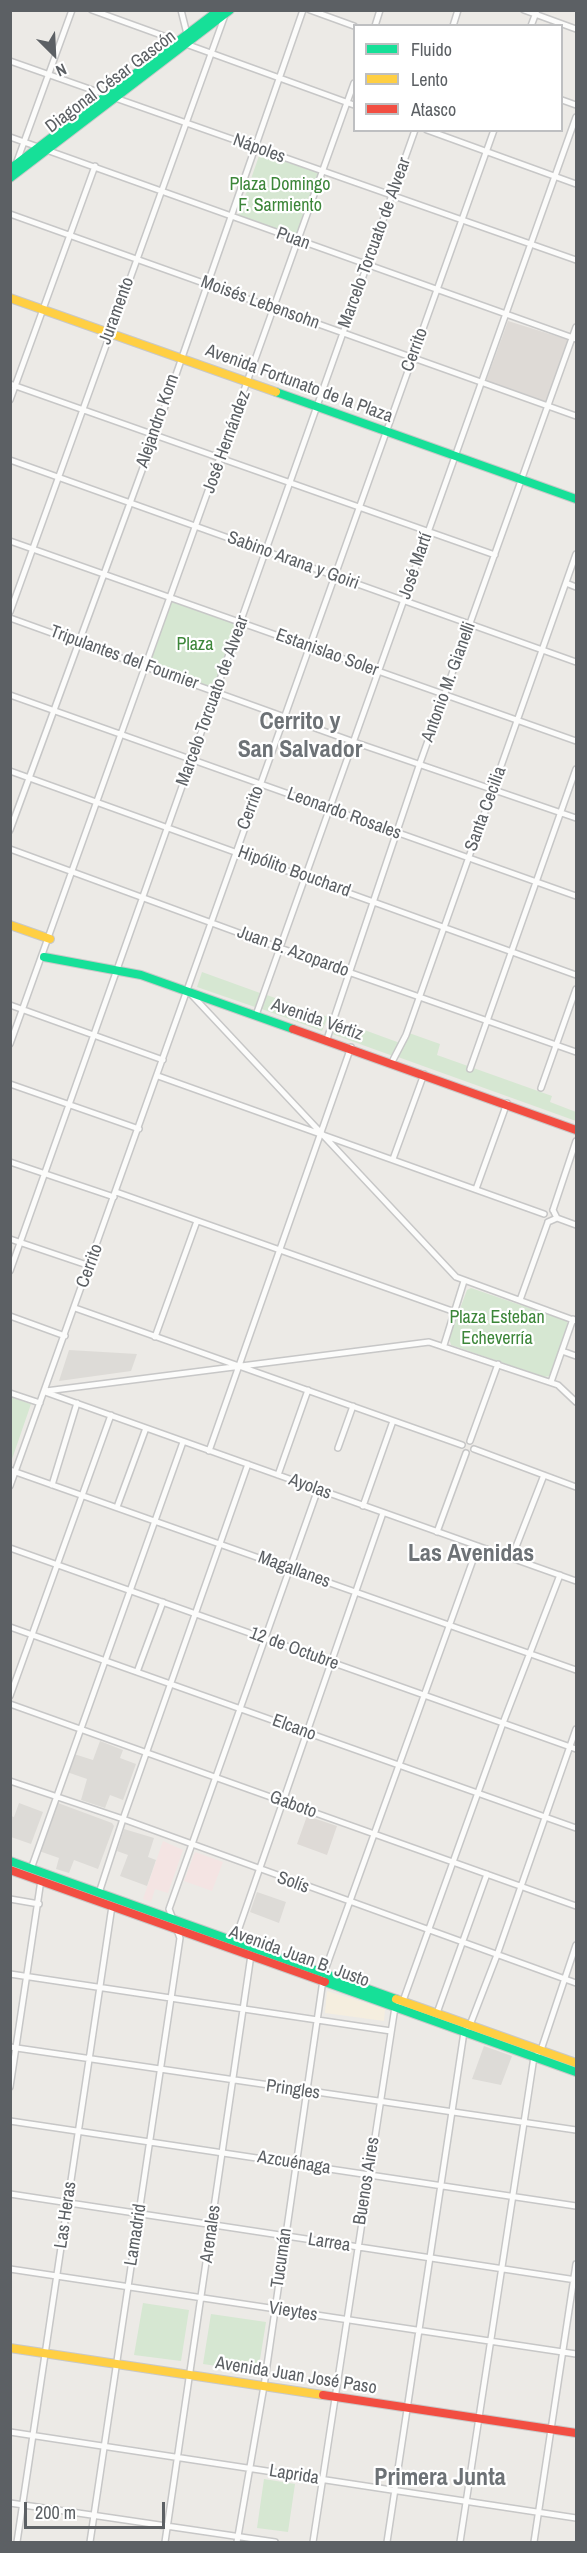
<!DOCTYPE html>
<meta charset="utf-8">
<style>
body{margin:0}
#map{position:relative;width:587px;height:2553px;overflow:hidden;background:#eceae6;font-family:"Archivo Narrow",sans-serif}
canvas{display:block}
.frame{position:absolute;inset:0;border:12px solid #5c6064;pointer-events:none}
.legend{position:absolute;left:353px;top:24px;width:210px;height:108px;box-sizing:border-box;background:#fff;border:2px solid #bebfc1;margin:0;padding:8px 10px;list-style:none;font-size:18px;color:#5c6064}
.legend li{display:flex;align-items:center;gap:12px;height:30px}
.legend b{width:30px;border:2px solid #bebfc1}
.north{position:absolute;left:24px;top:24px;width:60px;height:60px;-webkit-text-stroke:4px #fff;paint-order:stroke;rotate:156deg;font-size:16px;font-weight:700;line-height:24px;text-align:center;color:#5c6064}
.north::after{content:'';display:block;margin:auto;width:21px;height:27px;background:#5c6064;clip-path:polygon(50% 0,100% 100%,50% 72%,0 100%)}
.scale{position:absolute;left:24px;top:2502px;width:141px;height:27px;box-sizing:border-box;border:3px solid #5c6064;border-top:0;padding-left:8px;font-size:18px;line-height:21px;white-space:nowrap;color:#5c6064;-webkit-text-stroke:4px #fff;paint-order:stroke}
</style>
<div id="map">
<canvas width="587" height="2553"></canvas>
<div class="frame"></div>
<ul class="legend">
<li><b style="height:8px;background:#16e098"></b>Fluido</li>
<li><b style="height:8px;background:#ffcf43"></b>Lento</li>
<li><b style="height:8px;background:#f24e42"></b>Atasco</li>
</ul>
<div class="north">N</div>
<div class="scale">200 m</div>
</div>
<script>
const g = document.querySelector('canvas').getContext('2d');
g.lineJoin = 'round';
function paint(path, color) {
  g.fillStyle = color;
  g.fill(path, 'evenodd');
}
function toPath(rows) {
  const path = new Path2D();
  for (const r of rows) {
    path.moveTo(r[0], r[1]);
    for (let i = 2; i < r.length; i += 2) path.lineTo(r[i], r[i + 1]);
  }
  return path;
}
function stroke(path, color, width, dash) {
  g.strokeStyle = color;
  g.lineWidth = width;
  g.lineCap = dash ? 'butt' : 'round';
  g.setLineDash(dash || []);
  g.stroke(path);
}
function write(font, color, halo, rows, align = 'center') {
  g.font = font + ' "Archivo Narrow",sans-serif';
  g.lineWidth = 4.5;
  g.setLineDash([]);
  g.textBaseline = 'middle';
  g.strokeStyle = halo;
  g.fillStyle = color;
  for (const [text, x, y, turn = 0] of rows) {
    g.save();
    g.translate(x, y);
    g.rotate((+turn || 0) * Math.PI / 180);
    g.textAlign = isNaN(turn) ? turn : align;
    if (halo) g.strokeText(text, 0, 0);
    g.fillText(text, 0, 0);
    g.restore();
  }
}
const commercial = toPath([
 [327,1991,385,2009,384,2021,325,2013]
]);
const industrial = toPath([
 [69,1350,137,1354,131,1371,59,1381],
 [100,1741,123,1750,120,1758,136,1764,123,1800,110,1795,105,1808,81,1800,87,1779,67,1772,74,1754,93,1760],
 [19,1803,43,1812,31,1844,11,1837,11,1816,14,1817],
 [58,1803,112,1823,114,1826,98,1869,74,1860,69,1873,56,1869,59,1858,39,1851],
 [124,1829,154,1838,148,1857,156,1860,147,1886,120,1876,128,1855,117,1851],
 [257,1892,286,1902,279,1923,250,1912],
 [484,2046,512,2056,501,2085,472,2079]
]);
const education = toPath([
 [508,321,569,340,546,404,485,384],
 [307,1816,337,1826,327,1855,297,1844]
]);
const medical = toPath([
 [163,1841,183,1850,168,1893,155,1889,151,1902,143,1899],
 [195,1852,223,1862,212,1891,184,1881]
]);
const green = toPath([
 [260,153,322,174,300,237,238,216],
 [171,597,242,623,216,691,148,667],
 [202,972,260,993,255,1007,197,987],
 [264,994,328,1017,322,1031,259,1008],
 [337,1020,400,1043,393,1056,332,1034],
 [409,1033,440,1044,437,1055,552,1096,550,1102,576,1112,576,1121,398,1057],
 [471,1288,567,1321,568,1326,550,1376,544,1377,451,1345,449,1338,467,1290],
 [11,1397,31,1404,11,1462,10,1397],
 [143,2303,189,2310,181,2361,134,2355],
 [211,2314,266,2322,258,2372,203,2364],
 [264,2479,295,2484,288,2532,257,2528]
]);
const street = toPath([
 [92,10,354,105],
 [181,10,187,34],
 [310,10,354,26],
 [524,10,576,29],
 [375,26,380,10],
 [453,26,458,10],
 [531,26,537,10],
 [10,61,576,260],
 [562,100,576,105],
 [427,130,576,184],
 [10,137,576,339],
 [16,164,72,10],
 [10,214,576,416],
 [10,384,495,555],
 [10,400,95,166],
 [10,460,576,662],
 [10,541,576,741],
 [566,583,576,587],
 [10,612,225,15],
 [10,618,354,742,576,818],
 [10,695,576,896],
 [10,771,576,975],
 [10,830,155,435,303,10],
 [10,849,280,948,576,1052],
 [189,992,456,1277,576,1321],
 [10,1005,163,1060],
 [256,1015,576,117],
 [327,1039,420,763,576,327],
 [10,1044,354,83],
 [392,1062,406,1035,576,554],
 [470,1069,576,769],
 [158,1076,544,1214],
 [10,1084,139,1129],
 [541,1088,576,989],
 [393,1159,424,1074],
 [10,1162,114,1197],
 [476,1189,507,1103],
 [116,1192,455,1312],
 [553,1210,576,1141],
 [557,1218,576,1225],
 [548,1222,557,1218,553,1210],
 [10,1239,90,1266],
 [10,1271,415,130],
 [520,1300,548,1222],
 [75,1308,462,1445],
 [10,1316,65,1336],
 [155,1337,197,1221],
 [444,1345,464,1281],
 [562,1351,576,1356],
 [551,1382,573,1319],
 [46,1391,429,1342,558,1385,576,1402],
 [45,1392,576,1581],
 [10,1393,40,1403],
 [470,1441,498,1364],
 [338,1448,353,1406],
 [474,1449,576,1487],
 [209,1451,351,1047],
 [10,1470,576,1670],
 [278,1475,308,1390],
 [52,1485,77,1403],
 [10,1486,494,130],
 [363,1506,393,1421],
 [117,1507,146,1428],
 [437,1532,466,1453],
 [10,1548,576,1749],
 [512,1557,544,1475],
 [10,1627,576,1828],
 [137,1672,163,1602],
 [10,1696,111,1415],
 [10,1704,576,1906],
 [10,1781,123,1819,576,1983],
 [31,1869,183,1442],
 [99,1893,123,1819,248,1464],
 [10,1899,39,1904],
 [173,1919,169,1909,318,1489],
 [237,1943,237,1934,383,1513],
 [10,1974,391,2031],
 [437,2013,487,1874],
 [10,2047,576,2130],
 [10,2087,41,1880],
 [10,2121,576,2206],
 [10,2194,576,2280],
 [10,2269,576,2354],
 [10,2432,576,2518],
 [10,2503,275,2542],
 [17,2542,112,1906],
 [90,2542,180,1938,177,1930],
 [165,2542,251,1955],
 [237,2542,264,2386,324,1973,478,1546],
 [313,2542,395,2007,403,2001,503,1723,560,1575],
 [387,2542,464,2032,470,2025,497,1955,576,1729],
 [460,2542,534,2057,541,2050,576,1945],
 [534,2542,576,2264]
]);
const fast = toPath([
 [10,169,219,10],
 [10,178,230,10],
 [276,392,576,499],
 [44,957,141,975,293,1029],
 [10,1861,396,1999],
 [325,1982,576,2072]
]);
const slow = toPath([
 [10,298,276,392],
 [10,925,50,939],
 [396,1999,576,2063],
 [10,2348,323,2395]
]);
const jam = toPath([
 [293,1029,576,1130],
 [10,1870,325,1982],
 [323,2395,576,2433]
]);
const streetNames = [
 ["Diagonal César Gascón",111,82,-37],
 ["Nápoles",259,149,20],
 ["Puan",293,239,20],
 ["Marcelo Torcuato de Alvear",375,243,-70],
 ["Moisés Lebensohn",260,303,20],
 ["Juramento",117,311,-70],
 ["Cerrito",415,350,-70],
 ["Avenida Fortunato de la Plaza",299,384,20],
 ["Alejandro Korn",158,421,-71],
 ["José Hernández",227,442,-70],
 ["Sabino Arana y Goiri",293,561,20],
 ["José Martí",416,566,-71],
 ["Estanislao Soler",327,653,20],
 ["Tripulantes del Fournier",124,658,20],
 ["Antonio M. Gianelli",449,682,-70],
 ["Marcelo Torcuato de Alvear",213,701,-70],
 ["Cerrito",251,808,-70],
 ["Santa Cecilia",486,809,-70],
 ["Leonardo Rosales",344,814,20],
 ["Hipólito Bouchard",294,872,20],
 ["Juan B. Azopardo",293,952,20],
 ["Avenida Vértiz",317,1020,19],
 ["Cerrito",90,1266,-70],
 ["Ayolas",310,1487,20],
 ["Magallanes",294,1570,20],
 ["12 de Octubre",294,1649,20],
 ["Elcano",294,1728,20],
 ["Gaboto",293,1805,20],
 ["Solís",293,1883,20],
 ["Avenida Juan B. Justo",299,1957,20],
 ["Pringles",293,2090,8],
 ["Azcuénaga",294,2163,9],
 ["Buenos Aires",367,2181,-81],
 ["Las Heras",66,2215,-82],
 ["Arenales",211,2234,-82],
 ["Lamadrid",136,2235,-81],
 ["Larrea",329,2243,9],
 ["Tucumán",282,2258,-82],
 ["Vieytes",293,2312,9],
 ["Avenida Juan José Paso",296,2376,9],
 ["Laprida",294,2475,9]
];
const parkNames = [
 ["Plaza Domingo",280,185],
 ["F. Sarmiento",280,206],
 ["Plaza",195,645],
 ["Plaza Esteban",497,1318],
 ["Echeverría",497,1339]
];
const districtNames = [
 ["Cerrito y",300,723],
 ["San Salvador",300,751],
 ["Las Avenidas",471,1555],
 ["Primera Junta",440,2479]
];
paint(commercial, '#f5eedf');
paint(industrial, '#dddbd7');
paint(education, '#dedad6');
paint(medical, '#f4e4e3');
paint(green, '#d6e7d2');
stroke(street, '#c7c7c7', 8);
stroke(fast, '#c8c8c8', 10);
stroke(slow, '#c8c8c8', 10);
stroke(jam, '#c8c8c8', 10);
stroke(street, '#fcfcfb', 5);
stroke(fast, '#16e098', 8);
stroke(slow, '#ffcf43', 8);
stroke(jam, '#f24e42', 8);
write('18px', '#5c6064', '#fff', streetNames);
write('18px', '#3c8639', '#fff', parkNames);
write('bold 24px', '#6d7276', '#fff', districtNames);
</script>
